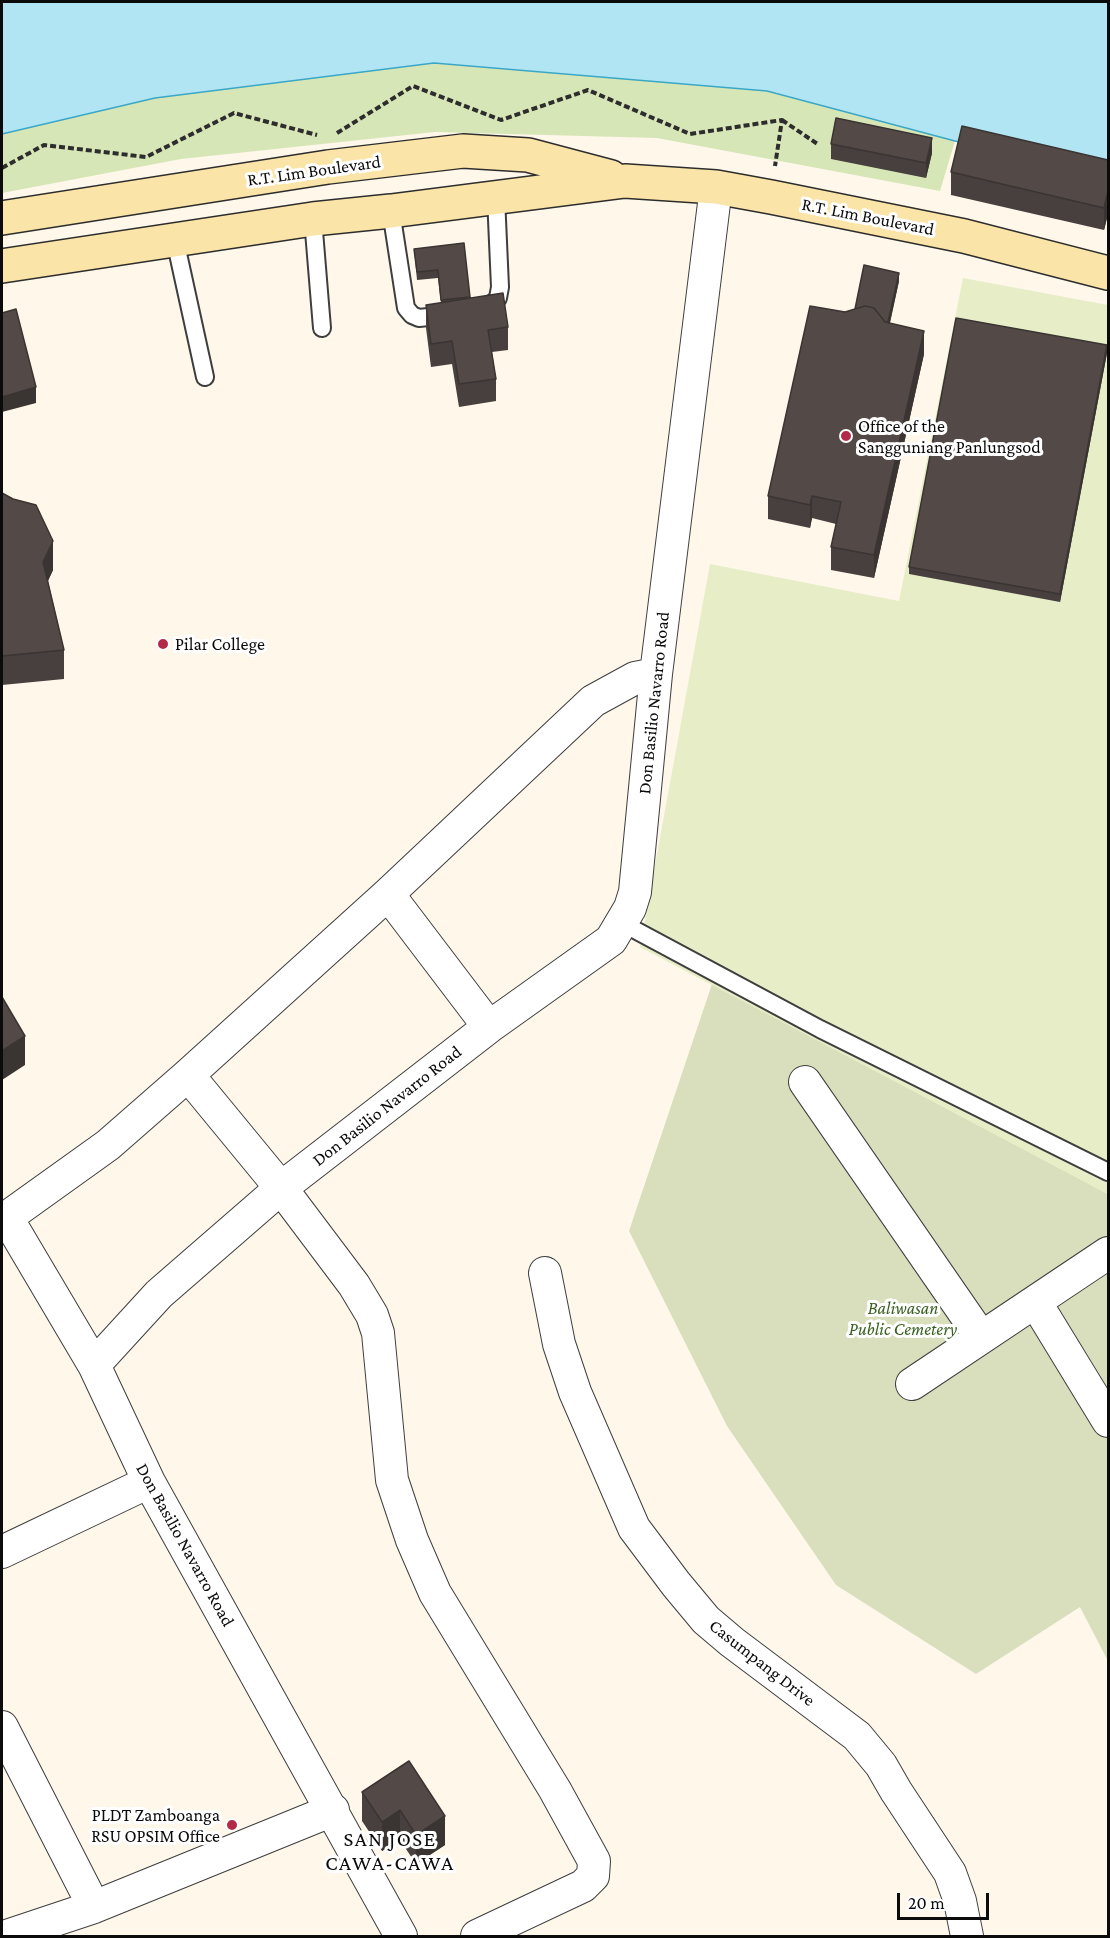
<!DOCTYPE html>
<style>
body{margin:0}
#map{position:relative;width:1110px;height:1938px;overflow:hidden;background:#fef7ea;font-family:"Crimson Pro",serif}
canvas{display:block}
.frame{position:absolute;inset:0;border:3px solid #0b0b0b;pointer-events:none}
.scale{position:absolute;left:897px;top:1893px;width:92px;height:27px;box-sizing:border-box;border:3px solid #0b0b0b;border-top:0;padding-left:8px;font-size:18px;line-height:21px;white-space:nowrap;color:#0b0b0b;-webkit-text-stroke:4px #fff;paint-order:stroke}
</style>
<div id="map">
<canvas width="1110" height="1938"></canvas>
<div class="frame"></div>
<div class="scale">20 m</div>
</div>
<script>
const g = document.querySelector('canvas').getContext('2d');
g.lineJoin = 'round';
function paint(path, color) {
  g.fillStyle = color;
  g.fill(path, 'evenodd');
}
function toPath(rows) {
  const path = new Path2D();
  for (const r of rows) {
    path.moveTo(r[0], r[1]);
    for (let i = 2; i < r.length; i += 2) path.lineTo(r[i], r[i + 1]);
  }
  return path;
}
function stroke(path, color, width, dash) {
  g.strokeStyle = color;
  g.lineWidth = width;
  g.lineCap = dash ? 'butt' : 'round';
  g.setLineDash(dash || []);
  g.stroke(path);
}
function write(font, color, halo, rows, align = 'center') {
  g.font = font + ' "Crimson Pro",serif';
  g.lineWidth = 6;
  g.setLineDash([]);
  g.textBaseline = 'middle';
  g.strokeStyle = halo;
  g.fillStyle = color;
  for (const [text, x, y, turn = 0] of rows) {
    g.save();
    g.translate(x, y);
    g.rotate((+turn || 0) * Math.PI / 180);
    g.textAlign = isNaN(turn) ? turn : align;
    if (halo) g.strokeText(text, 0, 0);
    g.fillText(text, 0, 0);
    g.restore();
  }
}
const green = toPath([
 [434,63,767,91,955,141,940,191,657,138,435,132,181,159,2,193,2,134,155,98]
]);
const cemetery = toPath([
 [712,984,1108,1194,1108,1661,1080,1607,976,1674,836,1585,727,1426,629,1231]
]);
const pitch = toPath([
 [963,278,1108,305,1108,1194,640,947,710,564,899,601]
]);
const water = toPath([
 [2,2,1108,2,1108,179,955,141,767,91,434,63,155,98,2,134,2,2]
]);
const path = toPath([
 [782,120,819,145],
 [337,133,413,86,501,120,588,90,690,134,782,120,775,166],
 [2,168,44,145,146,157,234,113,317,135]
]);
const service = toPath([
 [391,211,406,308,412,315,419,318,447,315],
 [313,219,322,328],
 [175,240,205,377],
 [484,309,489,307,498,298,500,287,496,197],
 [622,923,820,1029,1108,1172]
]);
const minor = toPath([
 [388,894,489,1027],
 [188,1075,281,1188,354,1285,372,1315,378,1333,392,1480,412,1540,435,1593,555,1790,594,1861,593,1876,583,1886,477,1936],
 [805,1082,981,1337],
 [7,1218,94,1365],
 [2,1221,108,1145,188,1075,388,894,593,701,635,678,656,674],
 [545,1273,559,1344,575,1392,634,1528,676,1584,706,1620,732,1642,857,1736,881,1765,896,1791,950,1873,960,1901,967,1936],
 [1036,1303,1108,1421],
 [912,1384,1108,1253],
 [2,1552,149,1482],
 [2,1727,94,1907],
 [7,1936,94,1907,333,1810],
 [401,1936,149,1482,94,1365,159,1294,281,1188,489,1027,611,940,630,908,635,892,656,674,716,187]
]);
const secondary = toPath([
 [2,218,328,167,463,151,528,155,611,177],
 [2,266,313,219,391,211,625,181,716,187,771,197,964,236,1108,273]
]);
const wall = toPath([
 [831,144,932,153,926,178,831,159],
 [1108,160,1108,214,1104,230,951,195,951,172],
 [464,243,470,299,508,327,508,350,492,352,496,379,496,401,459,407,452,364,431,367,426,328,426,305,441,303,438,278,417,280,414,249],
 [899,281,890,323,924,354,874,578,831,570,831,547,836,524,812,518,810,528,768,519,768,496,845,312,855,309],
 [1107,353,1060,602,909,574,909,567],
 [2,493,53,570,48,581,64,650,64,679,2,685],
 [409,1761,445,1845,416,1864,400,1840,382,1851,362,1821,362,1792]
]);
const shadedWall = toPath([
 [932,138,932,153,926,178,926,163],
 [1108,191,1108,214,1104,230,1104,208],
 [899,273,899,281,885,344,885,336],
 [924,331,924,354,874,578,874,555],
 [1107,345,1107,353,1060,602,1060,594],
 [36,387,36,403,2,412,2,397],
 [812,496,812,518,810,528,810,505],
 [53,541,53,570,43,591,43,562],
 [25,1036,25,1065,2,1080,2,1051],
 [400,1810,400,1840,382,1851,382,1822],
 [445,1816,445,1845,416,1864,416,1835]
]);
const building = toPath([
 [836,118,932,138,926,163,831,144,836,118],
 [962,126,1108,160,1108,191,1104,208,951,172,962,126],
 [464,243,470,297,441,300,438,270,417,272,414,249,464,243],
 [864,265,899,273,888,322,885,322,874,308,865,306,855,309,864,265],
 [503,293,508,327,488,330,496,379,459,384,452,341,431,344,426,305,503,293],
 [810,306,845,312,865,306,874,308,885,322,924,331,874,555,831,547,841,502,812,496,810,505,768,496,810,306],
 [16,309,36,387,2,397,2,313,16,309],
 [956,318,1107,345,1060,594,909,567,956,318],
 [2,493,13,499,36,505,53,541,43,562,64,650,2,656,2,493],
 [2,997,25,1036,2,1051,2,997],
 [409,1761,445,1816,416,1835,400,1810,382,1822,362,1792,409,1761]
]);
const markers = [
 [846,436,6,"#b32a48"],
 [163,644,6,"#b32a48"],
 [232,1825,6,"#b32a48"]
];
const streetNames = [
 ["R.T. Lim Boulevard",314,171,-8],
 ["R.T. Lim Boulevard",868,217,11],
 ["Don Basilio Navarro Road",654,703,-84],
 ["Don Basilio Navarro Road",387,1106,-38],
 ["Don Basilio Navarro Road",185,1545,61],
 ["Casumpang Drive",762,1663,38]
];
const poiNames = [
 ["Office of the",858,426],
 ["Sangguniang Panlungsod",858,447],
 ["Pilar College",175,644],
 ["PLDT Zamboanga",220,1815,"right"],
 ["RSU OPSIM Office",220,1836,"right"]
];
const parkNames = [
 ["Baliwasan",903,1308],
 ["Public Cemetery",903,1329]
];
const quarterNames = [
 ["SAN JOSE",390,1840],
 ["CAWA-CAWA",390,1864]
];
paint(green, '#d7e6b6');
paint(cemetery, '#d9debd');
paint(pitch, '#e7eec7');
paint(water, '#b1e5f3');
stroke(water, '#3ba7c6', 1.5);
stroke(service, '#3e3e3e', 20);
stroke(minor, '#3e3e3e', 34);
stroke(secondary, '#2d2d2d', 36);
stroke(path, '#2d2d2d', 4, [6, 3]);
stroke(service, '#fff', 16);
stroke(minor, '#fff', 32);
stroke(secondary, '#fbe4a7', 33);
paint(wall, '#47403e');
paint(shadedWall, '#3a3432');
paint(building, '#534a48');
stroke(building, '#3a3432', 1.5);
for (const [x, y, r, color] of markers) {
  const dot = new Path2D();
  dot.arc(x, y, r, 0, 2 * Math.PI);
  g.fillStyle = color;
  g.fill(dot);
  stroke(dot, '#fff', 2);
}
write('18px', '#0b0b0b', '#fff', streetNames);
write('18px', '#0b0b0b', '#fff', poiNames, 'left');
write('italic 18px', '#375f1f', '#fff', parkNames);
g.letterSpacing = '1.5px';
write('21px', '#0b0b0b', '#fff', quarterNames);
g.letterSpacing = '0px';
</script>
